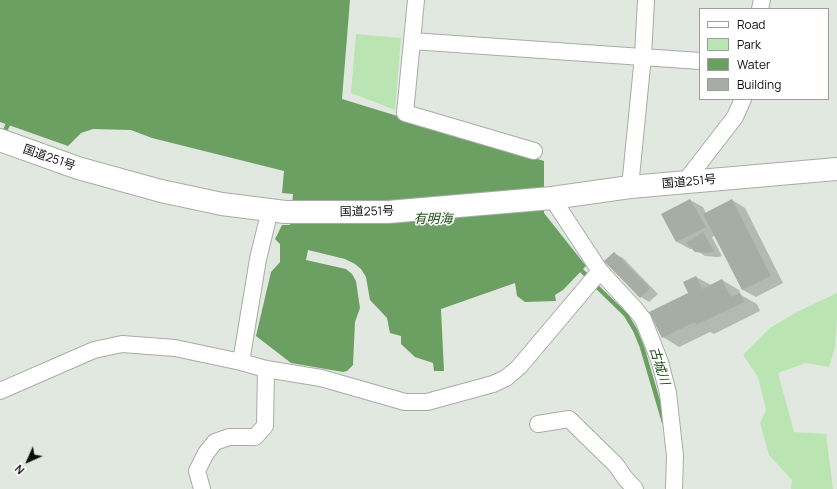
<!DOCTYPE html>
<meta charset="utf-8">
<style>
body{margin:0}
#map{position:relative;width:837px;height:489px;overflow:hidden;background:#e1e8e0;font-family:Manrope,sans-serif}
canvas{display:block}
.legend{position:absolute;left:699px;top:8px;width:130px;height:92px;box-sizing:border-box;background:#fff;border:1px solid #9d9e9d;margin:0;padding:5px 7px;list-style:none;font-size:12px;color:#0a0c0a}
.legend li{display:flex;align-items:center;gap:8px;height:20px}
.legend b{width:20px;border:1px solid #9d9e9d}
.north{position:absolute;left:8px;top:441px;width:40px;height:40px;-webkit-text-stroke:3px #fff;paint-order:stroke;rotate:225deg;font-size:11px;font-weight:700;line-height:16px;text-align:center;color:#0a0c0a}
.north::after{content:'';display:block;margin:auto;width:14px;height:18px;background:#0a0c0a;clip-path:polygon(50% 0,100% 100%,50% 72%,0 100%)}
</style>
<div id="map">
<canvas width="837" height="489"></canvas>
<ul class="legend">
<li><b style="height:5px;background:#fff"></b>Road</li>
<li><b style="height:11px;background:#bae5b2"></b>Park</li>
<li><b style="height:11px;background:#6ca063"></b>Water</li>
<li><b style="height:11px;background:#a6ada5"></b>Building</li>
</ul>
<div class="north">N</div>
</div>
<script>
const g = document.querySelector('canvas').getContext('2d');
g.lineJoin = 'round';
function paint(path, color) {
  g.fillStyle = color;
  g.fill(path, 'evenodd');
}
function toPath(rows) {
  const path = new Path2D();
  for (const r of rows) {
    path.moveTo(r[0], r[1]);
    for (let i = 2; i < r.length; i += 2) path.lineTo(r[i], r[i + 1]);
  }
  return path;
}
function stroke(path, color, width, dash) {
  g.strokeStyle = color;
  g.lineWidth = width;
  g.lineCap = dash ? 'butt' : 'round';
  g.setLineDash(dash || []);
  g.stroke(path);
}
function write(font, color, halo, rows, align = 'center') {
  g.font = font + ' Manrope,"Noto Sans JP",sans-serif';
  g.lineWidth = 3;
  g.setLineDash([]);
  g.textBaseline = 'middle';
  g.strokeStyle = halo;
  g.fillStyle = color;
  for (const [text, x, y, turn = 0] of rows) {
    g.save();
    g.translate(x, y);
    g.rotate((+turn || 0) * Math.PI / 180);
    g.textAlign = isNaN(turn) ? turn : align;
    if (halo) g.strokeText(text, 0, 0);
    g.fillText(text, 0, 0);
    g.restore();
  }
}
const green = toPath([
 [356,34,401,38,395,110,351,93],
 [837,293,837,317,835,348,829,367,806,363,778,373,794,432,826,434,833,489,791,489,792,480,769,455,760,423,766,410,758,377,743,355,770,328,797,312]
]);
const water = toPath([
 [0,0,350,0,342,99,544,161,544,213,586,266,563,290,555,295,556,301,525,302,517,296,515,283,441,309,444,371,434,371,433,363,415,357,401,344,401,336,390,333,387,318,370,300,366,277,361,269,355,264,345,259,308,250,306,260,346,269,352,274,356,281,360,308,355,322,353,365,347,371,343,372,291,363,256,336,271,272,280,262,280,244,275,239,282,225,290,225,293,194,282,193,284,171,152,138,131,130,93,129,81,133,68,146,0,122]
]);
const shadow = toPath([
 [690,200,703,207,706,213,732,200,745,208,783,283,756,297,743,290,715,235,712,237,722,256,718,257,705,256,693,248,690,249,677,242,662,215],
 [614,253,623,258,658,294,649,302,641,297],
 [696,277,711,285,722,280,739,290,741,295,757,304,760,311,714,334,710,332,679,347,663,337,690,294]
]);
const stream = toPath([
 [3,135,10,120],
 [580,269,589,278],
 [594,284,626,315,635,330,642,347,664,422]
]);
const building = toPath([
 [690,199,706,227,676,242,661,214],
 [732,199,771,276,742,290,703,214],
 [703,232,714,251,708,253,695,252,686,243],
 [614,252,650,288,640,298,604,261],
 [696,276,702,289,722,279,731,297,740,293,744,302,696,325,695,322,662,338,649,312,688,293,683,282]
]);
const street = toPath([
 [416,0,405,113,534,151],
 [760,9,762,0],
 [412,41,700,61],
 [684,183,735,117,743,99],
 [630,187,643,56,646,0],
 [552,198,600,271,635,309,643,319,660,362,668,393,675,456,674,489],
 [241,362,258,259,270,210],
 [0,391,94,350,122,344,175,348,241,362,266,369,321,378,405,402,427,402,493,384,506,378,519,367,600,271],
 [538,424,569,419,616,465,625,478,635,489],
 [202,489,197,471,206,453,215,442,229,437,255,437,265,426,266,369]
]);
const highway = toPath([
 [0,140,78,168,161,191,222,204,285,212,388,212,552,198,630,187,837,169]
]);
const streetNames = [
 ["国道251号",49,158,19],
 ["国道251号",689,182,-5],
 ["国道251号",367,212,-1]
];
const waterNames = [
 ["有明海",433,219],
 ["古城川",659,366,73]
];
paint(green, '#bae5b2');
paint(water, '#6ca063');
paint(shadow, '#0003');
stroke(stream, '#6ca063', 4.5);
paint(building, '#a6ada5');
stroke(street, '#a6ada5', 18);
stroke(highway, '#a6ada5', 24);
stroke(street, '#fff', 16);
stroke(highway, '#fff', 22);
write('12px', '#0a0c0a', '#fff', streetNames);
write('italic 13px', '#1b5012', '#fff', waterNames);
</script>
